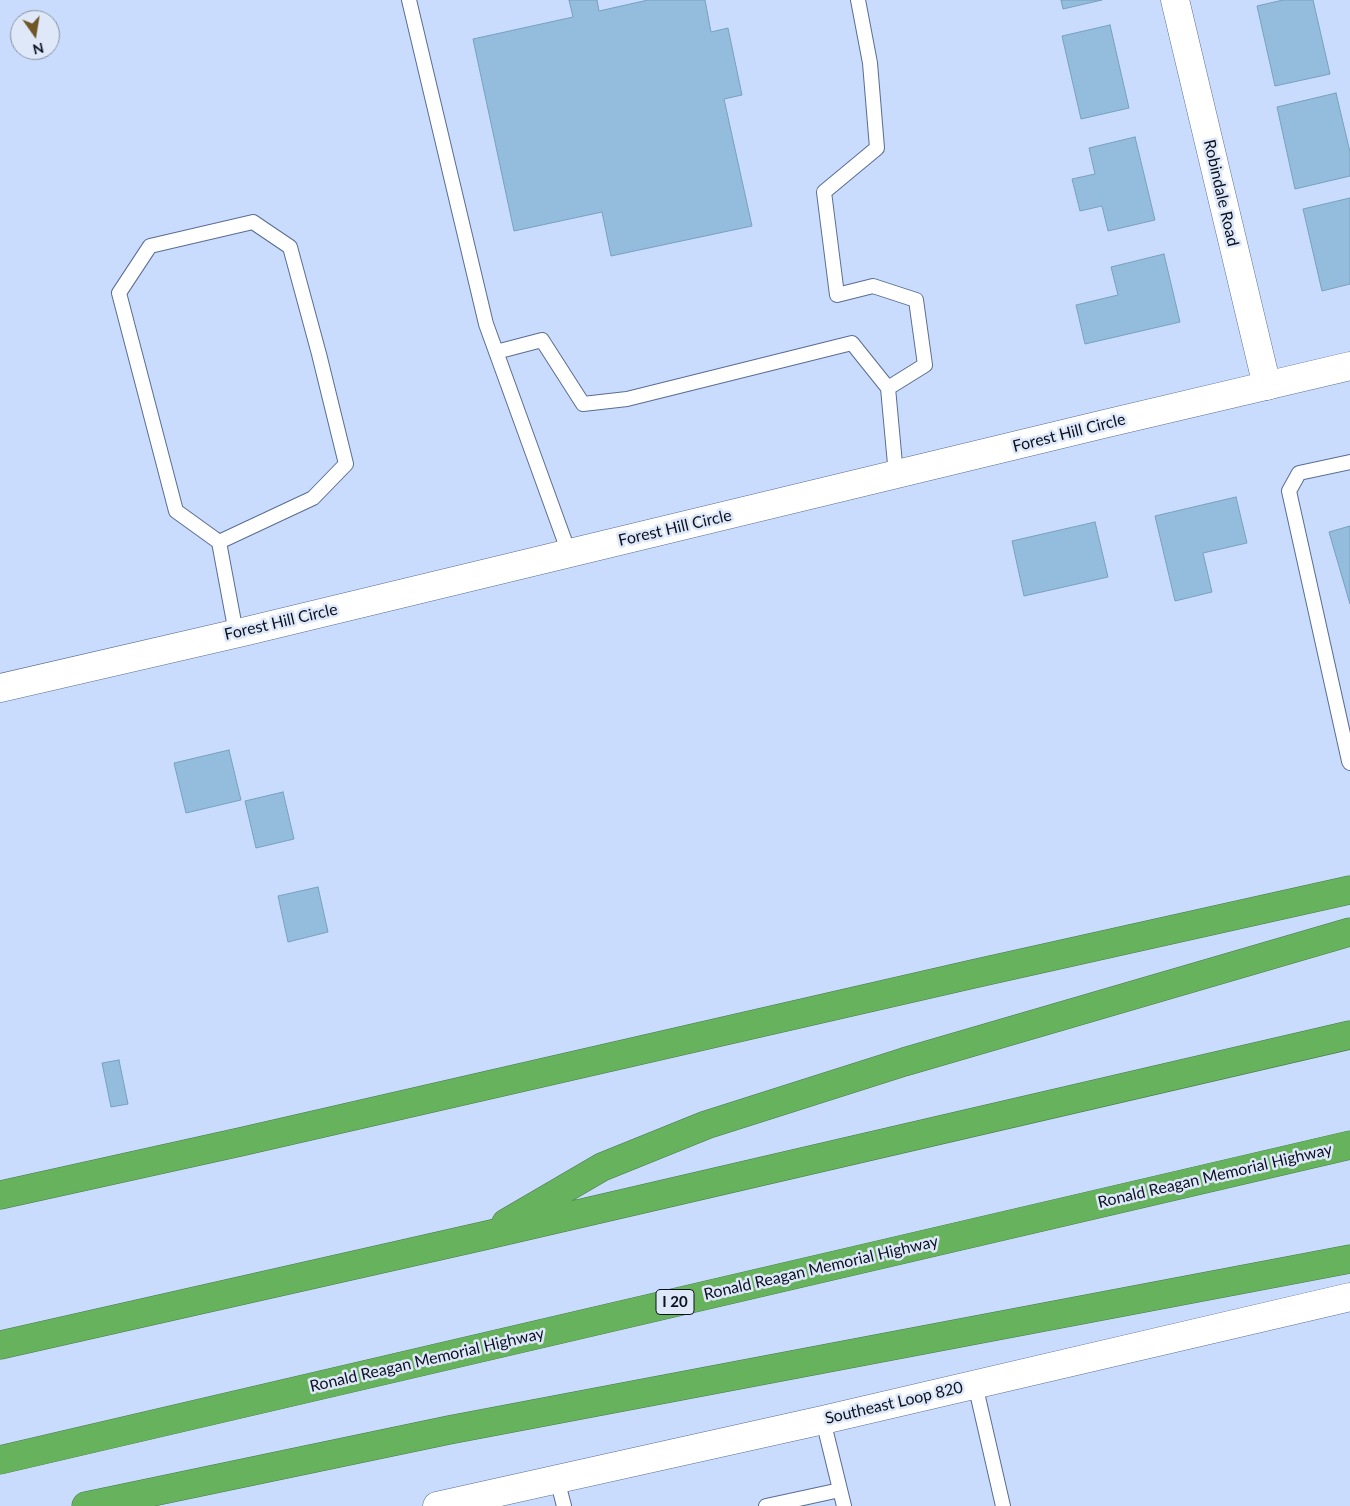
<!DOCTYPE html>
<style>
body{margin:0}
#map{position:relative;width:1350px;height:1506px;overflow:hidden;background:#c9dcfd;font-family:Lato,sans-serif}
canvas{display:block}
.north{position:absolute;left:10px;top:10px;width:50px;height:50px;box-sizing:border-box;background:#dfe8f9;border:1px solid #8a92a2;border-radius:50%;rotate:167deg;font-size:14px;font-weight:700;line-height:20px;text-align:center;color:#0a1220}
.north::after{content:'';display:block;margin:auto;width:18px;height:22px;background:#705728;clip-path:polygon(50% 0,100% 100%,50% 72%,0 100%)}
</style>
<div id="map">
<canvas width="1350" height="1506"></canvas>
<div class="north">N</div>
</div>
<script>
const g = document.querySelector('canvas').getContext('2d');
g.lineJoin = 'round';
function paint(path, color) {
  g.fillStyle = color;
  g.fill(path, 'evenodd');
}
function toPath(rows) {
  const path = new Path2D();
  for (const r of rows) {
    path.moveTo(r[0], r[1]);
    for (let i = 2; i < r.length; i += 2) path.lineTo(r[i], r[i + 1]);
  }
  return path;
}
function stroke(path, color, width, dash) {
  g.strokeStyle = color;
  g.lineWidth = width;
  g.lineCap = dash ? 'butt' : 'round';
  g.setLineDash(dash || []);
  g.stroke(path);
}
function write(font, color, halo, rows, align = 'center') {
  g.font = font + ' Lato,sans-serif';
  g.lineWidth = 5;
  g.setLineDash([]);
  g.textBaseline = 'middle';
  g.strokeStyle = halo;
  g.fillStyle = color;
  for (const [text, x, y, turn = 0] of rows) {
    g.save();
    g.translate(x, y);
    g.rotate((+turn || 0) * Math.PI / 180);
    g.textAlign = isNaN(turn) ? turn : align;
    if (halo) g.strokeText(text, 0, 0);
    g.fillText(text, 0, 0);
    g.restore();
  }
}
const building = toPath([
 [569,0,597,0,599,11,648,0,705,0,711,32,728,28,742,95,724,99,752,226,611,256,602,212,514,231,473,39,573,17,569,0],
 [1061,0,1102,0,1063,9,1061,0],
 [1283,0,1313,0,1330,74,1275,86,1257,6,1283,0],
 [1110,25,1129,108,1081,119,1062,36,1110,25],
 [1336,93,1350,152,1350,176,1295,189,1277,107,1336,93],
 [1135,137,1155,220,1108,231,1102,206,1080,211,1072,179,1095,174,1089,148,1135,137],
 [1350,198,1350,284,1322,291,1303,209,1350,198],
 [1164,254,1180,322,1085,344,1076,305,1118,295,1111,267,1164,254],
 [1236,497,1247,543,1203,553,1212,592,1175,601,1155,516,1236,497],
 [1095,522,1108,577,1024,596,1012,541,1095,522],
 [1350,526,1350,604,1329,532,1350,526],
 [229,750,241,800,186,813,174,763,229,750],
 [283,792,294,839,256,848,245,801,283,792],
 [318,887,328,932,288,942,278,896,318,887],
 [119,1060,128,1104,111,1107,102,1063,119,1060]
]);
const lane = toPath([
 [409,0,486,324,569,553],
 [858,0,870,63,877,148,824,192,837,295,873,286,916,300,925,365,888,388,896,475],
 [496,352,542,340,583,404,627,399,852,343,888,388],
 [1350,462,1299,473,1289,491,1349,761,1350,763],
 [219,542,176,511,119,293,150,246,253,222,290,247,319,354,346,464,313,498,219,542,236,633],
 [975,1384,1003,1506],
 [823,1420,844,1506],
 [557,1479,564,1506],
 [766,1506,840,1490]
]);
const street = toPath([
 [1175,0,1267,386]
]);
const secondary = toPath([
 [0,688,247,631,1104,424,1350,366],
 [437,1506,823,1420,1350,1297]
]);
const highway = toPath([
 [0,1195,240,1142,973,974,1350,890],
 [506,1223,602,1167,706,1125,904,1062,1350,932],
 [0,1345,483,1236,1350,1035],
 [0,1460,1350,1145],
 [86,1506,449,1430,1350,1259]
]);
const shields = [
 [675,1302,38]
];
const shieldNames = [
 ["I 20",675,1302]
];
const streetNames = [
 ["Robindale Road",1221,193,77],
 ["Forest Hill Circle",1069,433,-14],
 ["Forest Hill Circle",675,528,-13],
 ["Forest Hill Circle",281,622,-13],
 ["Ronald Reagan Memorial Highway",1215,1176,-13],
 ["Ronald Reagan Memorial Highway",821,1268,-13],
 ["Ronald Reagan Memorial Highway",427,1360,-13],
 ["Southeast Loop 820",894,1403,-13]
];
paint(building, '#94bddd');
stroke(building, '#78a0bf', 1);
stroke(lane, '#596d92', 16);
stroke(street, '#596d92', 29);
stroke(secondary, '#596d92', 29);
stroke(highway, '#467a48', 29);
stroke(lane, '#fff', 14);
stroke(street, '#fff', 28);
stroke(secondary, '#fff', 28);
stroke(highway, '#67b25d', 28);
for (const [x, y, w] of shields) {
  const box = new Path2D();
  box.roundRect(x - w / 2, y - 12.5, w, 25, 4);
  g.fillStyle = '#dfe8f9';
  g.fill(box);
  stroke(box, '#0a1220', 1);
}
write('bold 15px', '#0a1220', null, shieldNames);
write('16px', '#0a1220', '#dfe8f9', streetNames);
</script>
